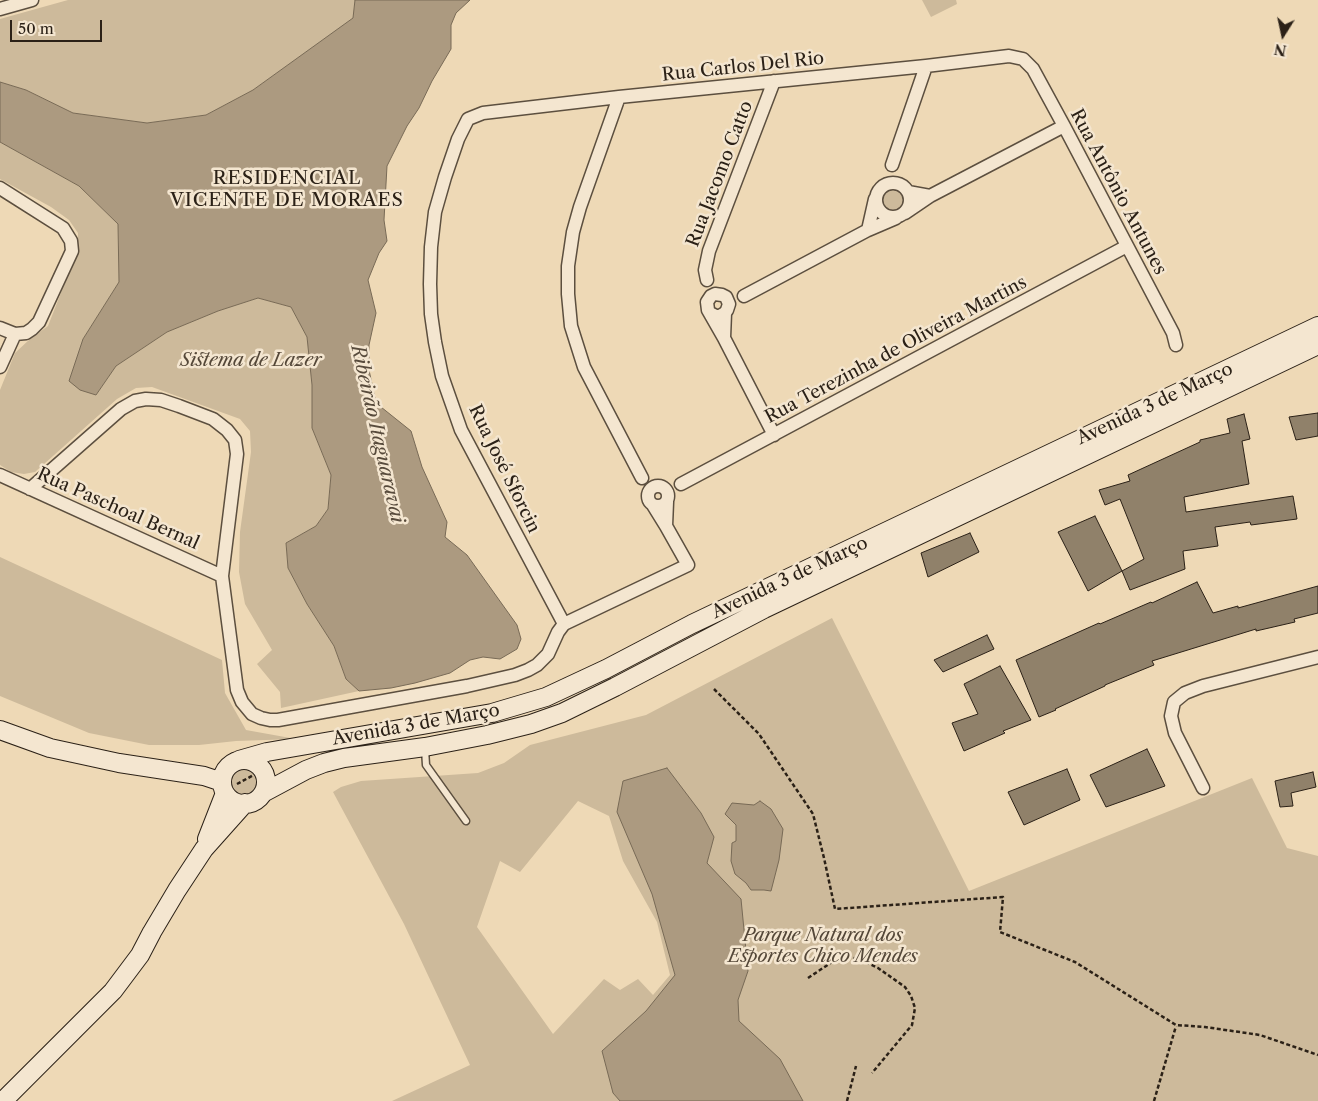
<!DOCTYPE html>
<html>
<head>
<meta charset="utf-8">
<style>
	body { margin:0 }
	#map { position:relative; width:1318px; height:1101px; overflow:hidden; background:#eed9b6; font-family:"Libre Caslon Text",serif }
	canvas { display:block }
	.north { position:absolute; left:1258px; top:10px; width:50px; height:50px; -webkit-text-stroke:4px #f4e6d0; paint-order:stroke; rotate:190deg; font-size:14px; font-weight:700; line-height:20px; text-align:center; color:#2b2117 }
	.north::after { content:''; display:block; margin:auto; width:18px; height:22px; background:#2b2117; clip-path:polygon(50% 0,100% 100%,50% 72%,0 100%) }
	.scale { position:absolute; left:10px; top:20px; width:92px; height:22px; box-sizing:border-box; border:2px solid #2b2117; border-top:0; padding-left:6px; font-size:15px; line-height:18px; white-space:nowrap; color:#2b2117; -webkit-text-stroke:4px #f4e6d0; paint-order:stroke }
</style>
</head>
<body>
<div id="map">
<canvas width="1318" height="1101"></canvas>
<div class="north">N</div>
<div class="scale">50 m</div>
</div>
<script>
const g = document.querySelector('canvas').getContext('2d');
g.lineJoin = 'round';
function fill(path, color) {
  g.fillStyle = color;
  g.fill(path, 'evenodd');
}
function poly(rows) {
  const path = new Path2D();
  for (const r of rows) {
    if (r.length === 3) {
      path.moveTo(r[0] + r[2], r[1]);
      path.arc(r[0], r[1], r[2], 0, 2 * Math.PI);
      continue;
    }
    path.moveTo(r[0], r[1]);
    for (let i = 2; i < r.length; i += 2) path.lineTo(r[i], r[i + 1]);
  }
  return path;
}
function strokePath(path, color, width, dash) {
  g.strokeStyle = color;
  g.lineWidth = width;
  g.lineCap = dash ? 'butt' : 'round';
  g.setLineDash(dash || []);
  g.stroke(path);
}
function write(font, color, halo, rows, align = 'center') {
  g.font = font + ' "Libre Caslon Text",serif';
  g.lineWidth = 5;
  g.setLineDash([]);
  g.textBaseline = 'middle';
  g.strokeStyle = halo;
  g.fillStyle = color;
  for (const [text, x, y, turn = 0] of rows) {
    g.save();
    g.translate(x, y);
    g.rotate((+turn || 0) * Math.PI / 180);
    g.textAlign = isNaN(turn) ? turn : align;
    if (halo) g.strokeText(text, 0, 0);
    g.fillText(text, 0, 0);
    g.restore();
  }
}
fill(poly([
	[68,0,355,0,354,18,253,90,206,115,147,123,73,113,26,90,0,82,0,19],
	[922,0,956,0,957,4,931,17],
	[0,142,79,186,118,224,119,282,83,339,96,395,116,366,167,332,218,311,258,298,291,307,307,337,312,385,312,428,331,475,328,509,316,526,286,543,288,568,307,604,334,646,346,679,359,691,281,708,280,692,257,664,272,650,245,604,239,572,240,532,251,452,250,431,240,419,152,387,136,388,117,399,35,472,24,474,11,472,0,465,0,390,15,353,30,339,48,326,78,249,78,233,69,220,51,207,0,179],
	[893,200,14],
	[0,557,222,660,225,693,246,730,296,739,236,741,199,745,149,745,89,733,0,696],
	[832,618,969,891,1252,778,1287,848,1318,856,1318,1101,392,1101,470,1065,404,924,333,792,341,787,361,781,478,773,504,763,530,745,646,715],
	[578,801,609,816,623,861,657,922,670,975,653,995,638,979,620,990,604,979,553,1034,477,927,500,861,520,872],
	[245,781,14]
]), '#cdba9b');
const water = poly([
	[355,0,470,0,456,13,451,25,451,49,432,81,419,108,407,126,387,166,384,220,387,241,379,253,368,280,376,313,369,345,369,370,376,403,411,431,422,467,447,522,445,537,467,555,517,625,521,639,517,649,500,659,483,657,470,660,450,673,415,683,391,688,359,691,346,679,334,646,307,604,288,568,286,543,316,526,328,509,331,475,312,428,312,385,307,337,291,307,258,298,218,311,167,332,116,366,96,395,80,390,69,381,83,339,119,282,118,224,79,186,0,142,0,82,26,90,73,113,147,123,206,115,253,90,353,18,355,0],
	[667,768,701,813,714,837,707,863,741,899,748,971,738,1000,739,1021,780,1059,803,1101,620,1101,613,1093,602,1051,646,1011,675,975,652,894,617,812,623,781,667,768],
	[760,801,771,809,783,829,779,860,771,891,764,890,751,890,746,883,735,874,731,861,732,843,736,841,736,825,725,814,732,803,754,805,760,801]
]);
fill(water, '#ac9a80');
strokePath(water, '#786a56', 1);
const building = poly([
	[1318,413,1318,436,1296,440,1289,417,1318,413],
	[1244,414,1250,439,1242,441,1249,484,1184,497,1186,512,1293,496,1297,519,1251,525,1250,522,1215,527,1218,546,1183,551,1185,569,1130,590,1122,571,1144,559,1120,499,1105,505,1099,490,1130,481,1128,475,1200,442,1200,440,1230,433,1227,419,1244,414],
	[1095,516,1122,571,1088,591,1058,532,1095,516],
	[970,533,979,552,928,577,921,553,970,533],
	[1197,582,1213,613,1238,606,1238,608,1318,586,1318,613,1294,619,1295,622,1256,631,1256,629,1152,661,1154,665,1105,685,1105,686,1055,709,1056,710,1039,717,1016,660,1099,623,1100,624,1151,602,1152,603,1197,582],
	[987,635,994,649,943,672,934,660,987,635],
	[1000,666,1031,720,1003,731,1005,733,964,751,952,723,978,714,964,684,1000,666],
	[1147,749,1165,786,1106,807,1090,775,1147,749],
	[1067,769,1080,800,1024,825,1008,792,1067,769],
	[1313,772,1316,787,1291,793,1293,806,1280,807,1275,781,1313,772]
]);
fill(building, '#90816a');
strokePath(building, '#2b2117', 1);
const lane = poly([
	[425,749,426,765,466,821]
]);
const street = poly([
	[0,9,32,0],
	[619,97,580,207,573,232,568,266,568,294,571,326,584,367,642,478],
	[892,165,926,66],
	[893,200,17],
	[0,188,63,228,71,241,72,251,39,322,32,329,26,333,15,334],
	[930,196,1064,126],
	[875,199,868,230,896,218],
	[905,213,930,196,908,192],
	[707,280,705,270,709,251,774,81],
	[744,296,868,230],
	[710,313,716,316,720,316,725,313,727,310,729,304,726,297,722,295,715,294,711,296,707,302,708,310,724,338,725,313],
	[0,328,15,334],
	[724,338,774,435],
	[0,367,15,334],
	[0,475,222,576],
	[681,484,1127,246],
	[658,496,10],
	[30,489,121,409,135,401,146,399,161,400,179,406,213,419,227,430,235,440,237,454,222,576,237,690,242,702,252,714,261,718,270,720,278,720,467,686,515,675,528,670,537,665,548,654,558,632,564,624,688,565,666,526],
	[653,505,666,526,667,502],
	[564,624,461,430,442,376,435,342,431,314,430,284,431,247,435,212,445,177,458,139,468,119,483,113,619,97,926,66,1009,56,1023,59,1033,69,1064,126,1173,333,1176,345],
	[1203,788,1175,733,1171,716,1174,702,1185,693,1203,686,1318,657]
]);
const secondary = poly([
	[0,730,50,748,119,763,204,776,222,782],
	[239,760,267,752,492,713,546,697,606,669,692,624,1318,326],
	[244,782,22],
	[263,793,306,770,324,763,344,758,425,747,487,735,531,724,562,713,615,687,764,609,1318,345],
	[207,839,225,793],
	[3,1101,113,991,140,955,152,932,177,890,204,849,245,803]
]);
strokePath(lane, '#5c4f3f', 9);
strokePath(street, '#5c4f3f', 15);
strokePath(secondary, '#2b2117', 20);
strokePath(poly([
	[714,689,759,734,813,814,824,858,835,909,1003,897,1000,932,1075,962,1176,1025,1205,1027,1260,1035,1318,1055],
	[237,784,263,770],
	[808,978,838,958,846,956,862,960,878,968,905,987,911,996,915,1008,912,1025,872,1073],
	[847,1101,856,1066],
	[1154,1101,1176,1026]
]), '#2b2117', 2.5, [4, 2.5]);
strokePath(lane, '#f4e6d0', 6);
strokePath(street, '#f4e6d0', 12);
strokePath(secondary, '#f4e6d0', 18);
write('18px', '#2b2117', '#f4e6d0', [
	["Rua Carlos Del Rio",743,67,-6],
	["Rua Jacomo Catto",720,174,-69],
	["Rua Antônio Antunes",1118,192,62],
	["Rua Terezinha de Oliveira Martins",896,350,-28],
	["Avenida 3 de Março",1155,404,-25],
	["Rua José Sforcin",504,469,64],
	["Rua Paschoal Bernal",118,509,24],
	["Avenida 3 de Março",790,578,-25],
	["Avenida 3 de Março",416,725,-10]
]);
write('italic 18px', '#544738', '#f4e6d0', [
	["Sistema de Lazer",251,361],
	["Parque Natural dos",823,936],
	["Esportes Chico Mendes",823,957]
]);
g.letterSpacing = '1px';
write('19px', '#2b2117', '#f4e6d0', [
	["RESIDENCIAL",287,179],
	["VICENTE DE MORAES",287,201]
]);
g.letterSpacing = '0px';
write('italic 19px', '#584b3c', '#f4e6d0', [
	["Ribeirão Itaguaravai",377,434,77]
]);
</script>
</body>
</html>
